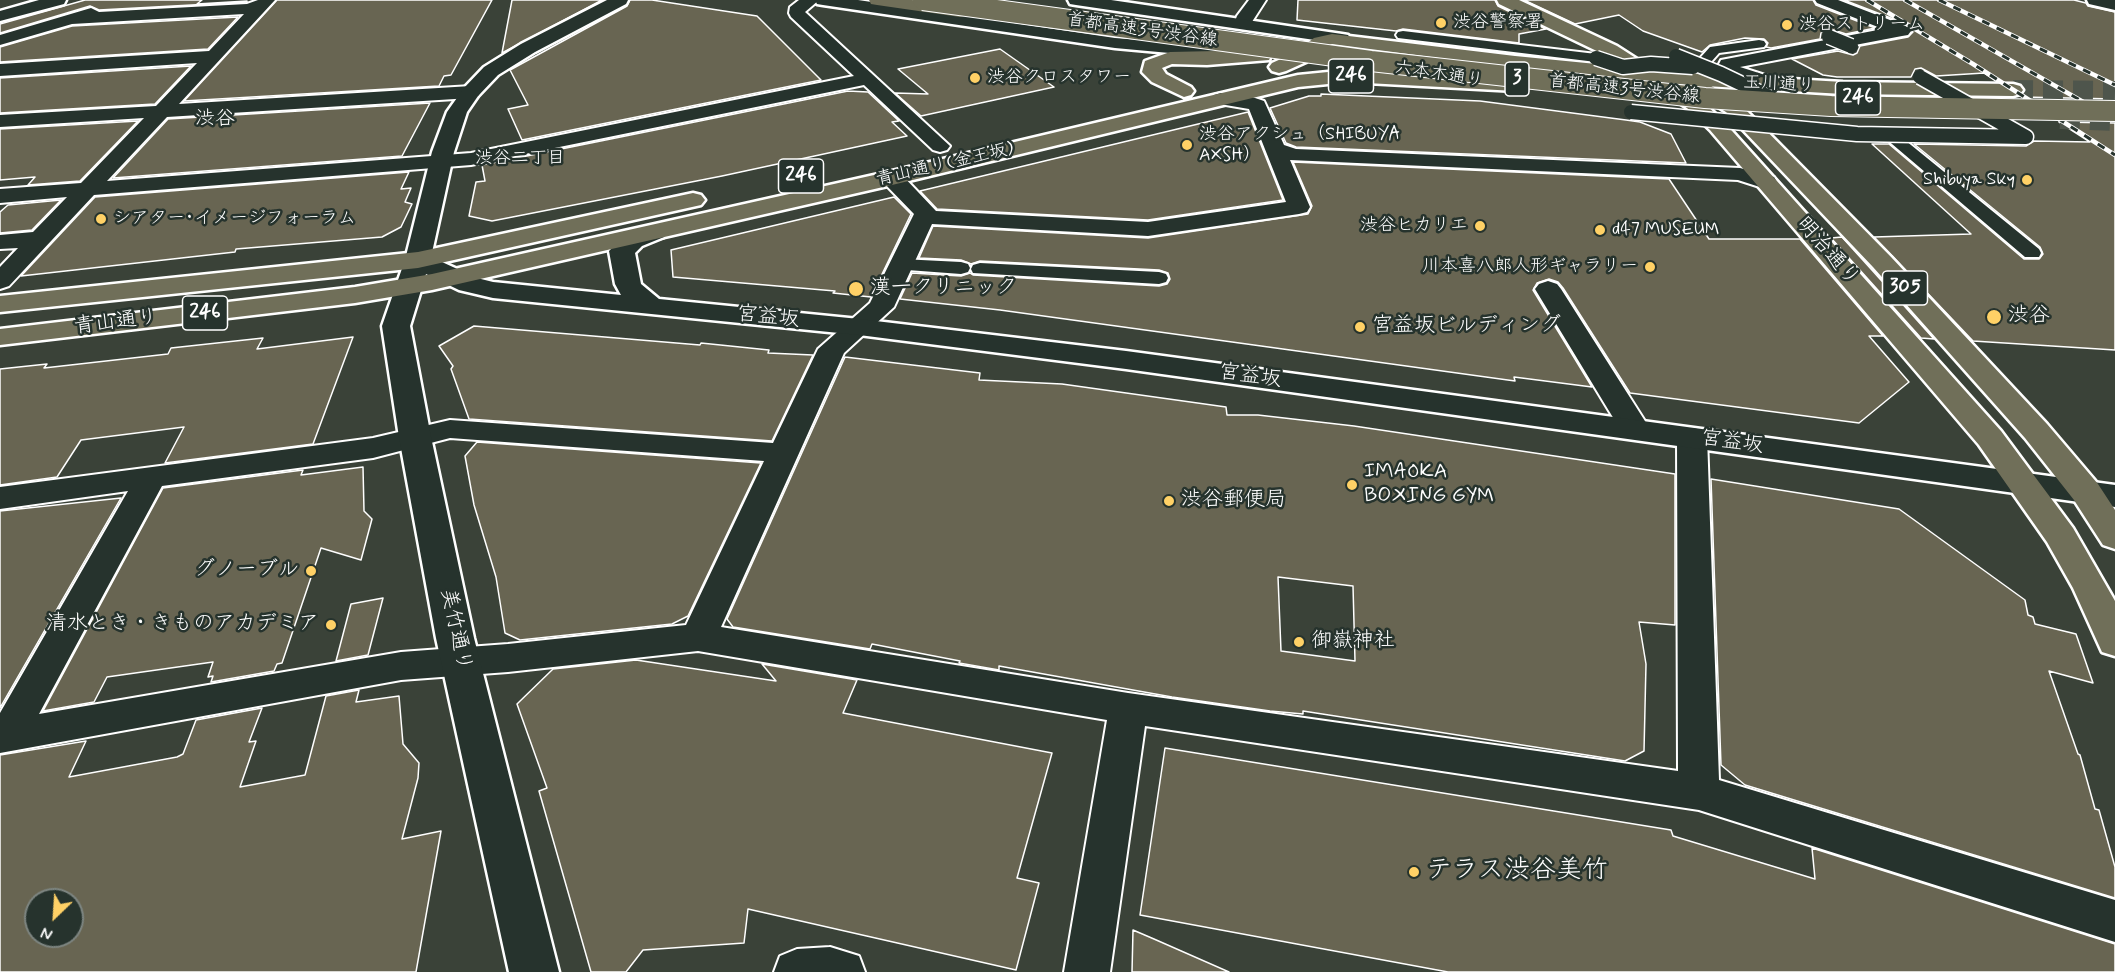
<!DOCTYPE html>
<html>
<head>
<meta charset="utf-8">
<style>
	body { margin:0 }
	#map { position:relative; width:2115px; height:972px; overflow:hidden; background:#3a4238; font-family:Mynerve,sans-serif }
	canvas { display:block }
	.north { position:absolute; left:24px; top:888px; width:60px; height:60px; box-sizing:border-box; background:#26332d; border:2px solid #7d8581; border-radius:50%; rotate:205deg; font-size:16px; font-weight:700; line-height:24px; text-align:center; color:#fff }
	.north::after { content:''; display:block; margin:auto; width:21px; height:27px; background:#ffd166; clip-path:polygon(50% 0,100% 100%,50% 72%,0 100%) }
</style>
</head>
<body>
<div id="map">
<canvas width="2115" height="972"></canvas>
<div class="north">N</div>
</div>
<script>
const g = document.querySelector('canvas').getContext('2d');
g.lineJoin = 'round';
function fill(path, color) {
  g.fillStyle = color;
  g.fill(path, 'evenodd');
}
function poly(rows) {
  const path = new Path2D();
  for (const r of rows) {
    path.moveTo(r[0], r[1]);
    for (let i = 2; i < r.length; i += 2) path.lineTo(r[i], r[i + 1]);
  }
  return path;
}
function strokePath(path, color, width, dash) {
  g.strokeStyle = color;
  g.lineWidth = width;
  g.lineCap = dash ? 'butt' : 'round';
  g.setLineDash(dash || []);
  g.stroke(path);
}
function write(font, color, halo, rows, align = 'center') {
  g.font = font + ' Mynerve,"Klee One",sans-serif';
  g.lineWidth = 5;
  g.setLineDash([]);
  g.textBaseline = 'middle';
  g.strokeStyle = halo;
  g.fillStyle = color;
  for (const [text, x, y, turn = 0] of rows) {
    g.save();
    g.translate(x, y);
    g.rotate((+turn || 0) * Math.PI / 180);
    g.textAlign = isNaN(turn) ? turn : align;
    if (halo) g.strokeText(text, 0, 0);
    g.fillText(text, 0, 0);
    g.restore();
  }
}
const building = poly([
	[85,0,202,0,197,4,247,1,247,2,99,10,90,6,0,33,0,24,85,0],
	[277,0,492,0,451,75,444,76,439,86,184,101,277,0],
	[512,0,602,0,502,53,512,0],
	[630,0,652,0,757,16,821,80,522,140,508,109,528,105,510,70,627,6,630,0],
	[1298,0,1495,0,1498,6,1546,29,1519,34,1519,43,1403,29,1396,31,1297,20,1298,0],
	[1524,0,1813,0,1816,5,1875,28,1846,34,1827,28,1821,33,1820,39,1771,48,1766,47,1768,43,1764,39,1745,38,1710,45,1702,52,1643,31,1619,15,1575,24,1524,0],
	[1844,0,2074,0,2086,3,2088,6,2115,12,2115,99,2021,97,2020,96,2025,90,2021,84,1997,82,1984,73,1936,76,1921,68,1915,69,1911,77,1837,77,1823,75,1792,59,1838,51,1853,55,1857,53,1860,46,1908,37,1913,32,1909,25,1844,0],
	[238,17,208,49,0,62,0,47,72,26,238,17],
	[1000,49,1054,87,921,116,895,93,928,94,898,69,1000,49],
	[191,66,155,104,0,113,0,78,191,66],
	[848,91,868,92,899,121,892,122,907,136,722,176,492,221,469,216,476,182,485,181,482,165,848,91],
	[1321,94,1480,101,1626,120,1640,122,1671,134,1686,163,1296,147,1286,143,1270,108,1309,96,1321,96,1321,94],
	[430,103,402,156,113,178,168,119,430,103],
	[1248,112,1283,200,1148,220,937,209,920,191,1248,112],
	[138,121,80,181,28,185,35,177,0,180,0,129,138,121],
	[2059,122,2115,123,2115,350,1973,341,1874,237,1971,234,1872,144,1889,144,2024,259,2039,259,2043,254,2040,247,1914,144,2026,146,2034,141,2090,142,2059,122],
	[1293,162,1669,179,1709,239,1800,239,1883,336,1869,336,1909,382,1859,423,1630,393,1563,288,1558,282,1549,279,1537,283,1533,290,1592,387,1514,377,1515,381,1000,310,900,299,912,273,961,276,970,273,973,275,1159,286,1167,284,1170,279,1168,273,1159,270,980,261,971,264,961,260,919,258,933,226,1148,238,1308,214,1312,206,1293,162],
	[409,172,401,189,411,188,405,202,412,204,401,227,382,237,236,249,235,252,21,276,95,197,409,172],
	[894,197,911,214,871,297,833,293,835,291,673,277,671,250,894,197],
	[61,200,32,230,0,233,0,212,8,205,61,200],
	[1842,237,1871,269,1934,339,1921,338,1831,238,1842,237],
	[474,326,700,345,701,343,769,350,768,353,813,355,772,441,469,419,451,369,453,366,439,346,474,326],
	[353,337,313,444,165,463,184,427,81,440,57,477,0,485,0,369,47,364,44,368,168,354,171,348,263,338,257,349,353,337],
	[845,357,980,373,979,380,1062,384,1226,407,1227,415,1258,415,1354,426,1675,474,1675,625,1639,622,1646,664,1644,751,1625,761,1303,711,1303,714,1270,711,1172,697,999,666,999,670,959,663,960,661,872,644,870,649,733,627,727,619,845,357],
	[1278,577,1353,586,1355,661,1281,651,1278,577],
	[477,442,761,463,688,616,672,624,520,640,505,633,496,577,474,505,465,456,477,442],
	[363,467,364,511,372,519,361,560,321,548,282,663,277,664,274,671,211,682,213,676,208,677,213,662,107,677,94,702,43,711,163,488,303,470,301,475,363,467],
	[1711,479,1899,509,2025,600,2028,615,2033,617,2035,624,2076,634,2093,683,2049,671,2078,754,2080,755,2095,809,2099,810,2115,867,2115,898,1745,785,1721,765,1711,479],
	[121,498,0,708,0,511,121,498],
	[383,598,368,655,336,661,351,604,383,598],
	[636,660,776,681,762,664,857,680,843,713,1052,753,1017,878,1039,883,1016,970,748,909,744,943,643,950,626,972,591,972,539,791,547,788,517,704,553,669,636,660],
	[359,690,356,702,399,696,403,744,419,763,418,778,402,839,441,831,416,972,0,972,0,755,86,741,69,777,177,757,183,754,196,720,262,708,249,742,256,741,240,787,305,775,326,696,359,690],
	[36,900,72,900,72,936,36,936,36,900],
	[1165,748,1671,830,1673,836,1815,879,1812,848,2115,944,2115,972,1448,972,1140,915,1165,748],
	[1133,930,1154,939,1229,972,1132,972,1133,930]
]);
fill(building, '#686552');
strokePath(building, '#fff', 1.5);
strokePath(poly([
	[2013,90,2115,91],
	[2060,119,2115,121]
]), '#4e554c', 20, [20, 10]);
const pedestrian = poly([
	[1403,31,1596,54,1603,58,1596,62,1398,38,1396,35,1398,32,1403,31],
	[1759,40,1764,41,1766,44,1764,47,1719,53,1704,70,1694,70,1692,67,1710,47,1759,40],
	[1890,130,1895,132,2039,249,2041,253,2039,257,2025,257,1885,138,1882,135,1885,132,1890,130],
	[901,259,961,262,968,264,970,268,968,272,961,274,894,269,892,265,894,261,901,259],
	[980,263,1159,272,1166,274,1168,278,1166,282,1159,284,973,273,971,269,973,265,980,263]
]);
const minor = poly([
	[258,0,275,0,179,104,471,86,478,88,481,92,478,96,471,98,167,117,107,181,471,153,854,76,791,17,789,13,790,7,799,0,819,0,805,12,950,146,947,150,940,152,933,150,864,85,471,165,94,195,9,286,0,289,0,267,18,248,0,249,0,235,33,232,67,197,0,203,0,189,81,183,144,118,0,127,0,115,156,106,197,63,0,76,0,64,209,51,244,14,72,24,0,45,0,35,91,8,99,12,247,4,258,0],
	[1249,0,1266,0,1248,28,1236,28,1234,24,1237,16,1249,0],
	[1815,0,1838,0,1908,27,1911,31,1908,35,1902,36,1740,67,1784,81,1786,85,1784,89,1777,91,1730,77,1721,70,1718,66,1721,60,1883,29,1817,3,1815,0],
	[1221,93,1243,94,1264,101,1284,145,1296,149,1740,168,1774,177,1777,182,1774,187,1766,189,1738,180,1290,160,1310,207,1307,212,1299,214,1148,236,932,224,894,307,844,353,721,627,1128,693,1678,771,1677,437,1681,430,1692,428,1703,430,1707,437,1719,780,2115,900,2115,942,1699,810,1145,726,1110,972,1064,972,1107,720,698,651,508,672,401,680,0,753,0,713,128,491,0,509,0,487,373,438,450,420,773,443,818,349,870,303,914,214,884,183,881,178,884,173,892,171,900,173,936,211,1148,222,1286,202,1249,109,1214,103,1211,99,1214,95,1221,93],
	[450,438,764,461,686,625,508,644,401,652,39,714,162,486,373,458,450,438],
	[1548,281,1557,284,1561,289,1650,429,1645,435,1635,438,1625,435,1620,429,1535,289,1539,284,1548,281],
	[830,947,859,956,865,972,774,972,780,956,797,949,830,947]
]);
const tertiary = poly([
	[39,0,66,0,64,4,0,21,0,11,39,0],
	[607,0,628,0,626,4,535,52,498,75,478,96,467,112,454,152,431,257,477,278,493,282,621,295,615,284,609,251,624,236,655,225,664,227,667,232,664,237,642,246,635,253,641,284,659,299,859,319,1126,351,2115,485,2115,507,1126,369,859,335,493,298,459,290,426,274,410,326,431,437,474,638,559,972,509,972,436,638,399,437,382,326,405,260,432,152,447,112,464,88,484,67,521,44,607,0],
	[2087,0,2115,0,2115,10,2089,4,2087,0]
]);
const secondary = poly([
	[815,0,858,0,1115,38,1246,48,1253,50,1255,54,1253,58,1246,60,1115,48,823,5,817,4,815,0],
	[1068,0,1111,0,1342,34,1348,35,1351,39,1348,43,1342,44,1076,5,1070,4,1068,0]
]);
const primary = poly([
	[1497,0,1519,0,1617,46,1701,100,1724,122,2001,431,2073,528,2115,601,2115,656,2102,652,2073,588,2047,542,1979,445,1710,130,1687,108,1603,54,1499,4,1497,0],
	[1698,80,1705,82,1740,104,1891,257,2047,424,2098,484,2115,510,2115,549,2103,545,2074,500,2025,438,1873,267,1726,112,1691,90,1688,86,1691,82,1698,80]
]);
const trunk = poly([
	[1332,34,1515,56,1688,73,1843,82,2013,84,2020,86,2023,90,2020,94,2013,96,1843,94,1688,85,1515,68,1332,44,1326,46,1306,62,1286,71,1279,73,1272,71,1269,67,1272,63,1292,54,1314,38,1332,34],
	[1262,50,1269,52,1271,56,1269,60,1207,65,1172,64,1162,68,1166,74,1191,87,1194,91,1191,95,1184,97,1152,82,1142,72,1145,61,1170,52,1262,50],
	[1348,70,1430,76,1483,76,1516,79,1523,81,1526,85,1523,89,1516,91,1348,82,1298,87,892,185,432,290,355,303,0,345,0,329,355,287,432,274,892,171,1298,75,1348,70],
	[693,193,701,195,705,200,701,205,418,268,0,312,0,296,418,252,693,193]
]);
const motorway = poly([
	[869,0,912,0,960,7,966,8,969,12,966,16,960,17,877,5,871,4,869,0]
]);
strokePath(pedestrian, '#fff', 4);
strokePath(minor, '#fff', 4);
strokePath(tertiary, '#fff', 5);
strokePath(secondary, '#fff', 5);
strokePath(primary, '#fff', 5);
strokePath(trunk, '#fff', 5);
strokePath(motorway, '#fff', 5);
fill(pedestrian, '#26332d');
fill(minor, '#26332d');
fill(tertiary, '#26332d');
fill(secondary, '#26332d');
fill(primary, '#706f59');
fill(trunk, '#706f59');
fill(motorway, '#706f59');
const rail = poly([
	[1867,0,1973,64,2115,155],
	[1905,0,2115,120],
	[1939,0,2115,85]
]);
strokePath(rail, '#fff', 4.5);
strokePath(rail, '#26332d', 3, [8]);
const pedestrianBridge = poly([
	[1829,37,1851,46],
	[1676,56,1721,74,1786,105],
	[1596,58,1623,67,1651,64,1693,67],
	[1631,112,1857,134,2026,137,1920,77]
]);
const motorwayBridge = poly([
	[923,0,1371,61,1705,98,1831,106,2115,111]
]);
strokePath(pedestrianBridge, '#fff', 17, []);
strokePath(motorwayBridge, '#fff', 22, []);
strokePath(pedestrianBridge, '#26332d', 14);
strokePath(motorwayBridge, '#706f59', 20);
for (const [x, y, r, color] of [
	[1441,23,6,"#ffd166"],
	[1787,25,6,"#ffd166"],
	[975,78,6,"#ffd166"],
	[1187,145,6,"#ffd166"],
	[2027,180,6,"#ffd166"],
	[101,219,6,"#ffd166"],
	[1480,226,6,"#ffd166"],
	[1600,230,6,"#ffd166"],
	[1650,267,6,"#ffd166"],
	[856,289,8,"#ffd166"],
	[1994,317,8,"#ffd166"],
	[1360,327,6,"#ffd166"],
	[1352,485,6,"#ffd166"],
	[1169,501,6,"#ffd166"],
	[311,571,6,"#ffd166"],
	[331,625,6,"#ffd166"],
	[1299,642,6,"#ffd166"],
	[1414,872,6,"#ffd166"]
]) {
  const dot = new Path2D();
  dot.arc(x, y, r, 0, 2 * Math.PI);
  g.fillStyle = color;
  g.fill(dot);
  strokePath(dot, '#26332d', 2);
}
write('18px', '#fff', '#26332d', [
	["渋谷警察署",1453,23],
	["渋谷ストリーム",1799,25],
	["渋谷クロスタワー",987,78],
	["渋谷アクシュ（SHIBUYA",1199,135],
	["AXSH）",1199,156],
	["Shibuya Sky",2015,180,"right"],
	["シアター･イメージフォーラム",113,219],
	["渋谷ヒカリエ",1468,226,"right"],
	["d47 MUSEUM",1612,230],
	["川本喜八郎人形ギャラリー",1638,267,"right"]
], 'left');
write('18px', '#fff', '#26332d', [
	["首都高速3号渋谷線",1142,31,8],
	["六本木通り",1439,75,9],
	["玉川通り",1779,85,3],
	["首都高速3号渋谷線",1624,90,6],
	["青山通り(金王坂)",945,165,-13]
]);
write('18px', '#fff', '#26332d', [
	["渋谷二丁目",520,159]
]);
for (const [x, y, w] of [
	[1351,76,45],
	[1517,79,24],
	[1858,98,45],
	[801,176,45],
	[1905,288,45],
	[205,313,45]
]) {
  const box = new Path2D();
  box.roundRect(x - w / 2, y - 17, w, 34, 4.5);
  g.fillStyle = '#26332d';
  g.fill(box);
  strokePath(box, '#fff', 1.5);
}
write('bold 20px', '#fff', null, [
	["246",1351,76],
	["3",1517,79],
	["246",1858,98],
	["246",801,176],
	["305",1905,288],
	["246",205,313]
]);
write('20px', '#fff', '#26332d', [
	["渋谷",215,120]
]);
write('21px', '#fff', '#26332d', [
	["明治通り",1827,252,49],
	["宮益坂",768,318,6],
	["青山通り",116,323,-7],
	["宮益坂",1250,377,8],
	["宮益坂",1732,443,8],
	["美竹通り",455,630,78]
]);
write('21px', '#fff', '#26332d', [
	["漢一クリニック",870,289],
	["渋谷",2008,317],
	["宮益坂ビルディング",1372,327],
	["IMAOKA",1364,473],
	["BOXING GYM",1364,497],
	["渋谷郵便局",1181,501],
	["グノーブル",299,571,"right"],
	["清水とき・きものアカデミア",319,625,"right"],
	["御嶽神社",1311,642]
], 'left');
write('26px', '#fff', '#26332d', [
	["テラス渋谷美竹",1426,872]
], 'left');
</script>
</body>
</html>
